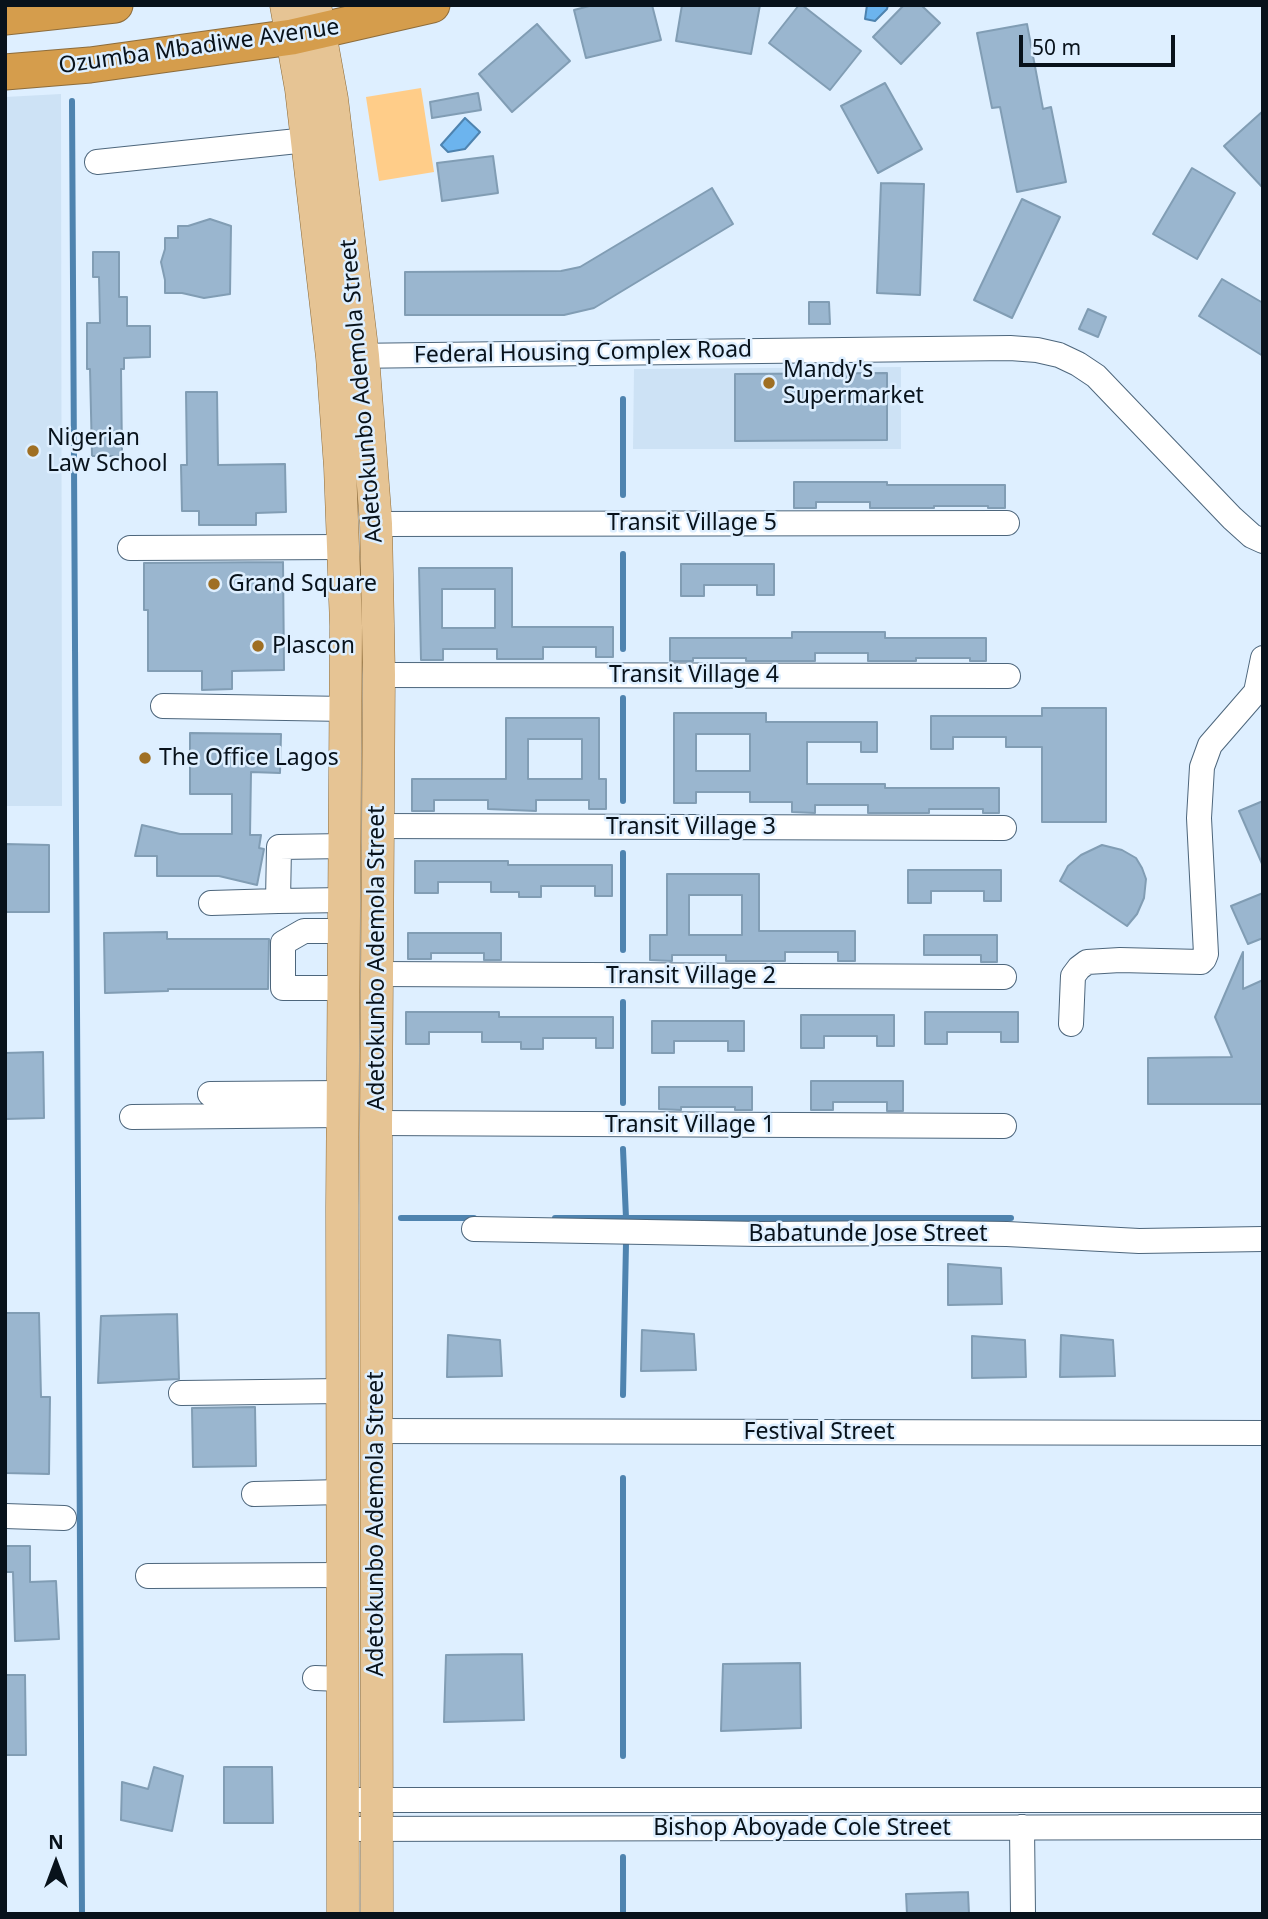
<!DOCTYPE html>
<html>
<head>
<meta charset="utf-8">
<style>
	body { margin:0 }
	#map { position:relative; width:1268px; height:1919px; overflow:hidden; background:#deefff; font-family:"Noto Sans",sans-serif }
	canvas { display:block }
	.frame { position:absolute; inset:0; border:7px solid #08121b; pointer-events:none }
	.north { position:absolute; left:21px; top:1828px; width:70px; height:70px; -webkit-text-stroke:5px #deefff; paint-order:stroke; rotate:0deg; font-size:19px; font-weight:700; line-height:28px; text-align:center; color:#08121b }
	.north::after { content:''; display:block; margin:auto; width:24px; height:32px; background:#08121b; clip-path:polygon(50% 0,100% 100%,50% 72%,0 100%) }
	.scale { position:absolute; left:1019px; top:35px; width:156px; height:32px; box-sizing:border-box; border:4px solid #08121b; border-top:0; padding-left:9px; font-size:21px; line-height:24px; white-space:nowrap; color:#08121b; -webkit-text-stroke:5px #deefff; paint-order:stroke }
</style>
</head>
<body>
<div id="map">
<canvas width="1268" height="1919"></canvas>
<div class="frame"></div>
<div class="north">N</div>
<div class="scale">50 m</div>
</div>
<script>
const g = document.querySelector('canvas').getContext('2d');
g.lineJoin = 'round';
function fill(path, color) {
  g.fillStyle = color;
  g.fill(path, 'evenodd');
}
function poly(rows) {
  const path = new Path2D();
  for (const r of rows) {
    path.moveTo(r[0], r[1]);
    for (let i = 2; i < r.length; i += 2) path.lineTo(r[i], r[i + 1]);
  }
  return path;
}
function strokePath(path, color, width, dash) {
  g.strokeStyle = color;
  g.lineWidth = width;
  g.lineCap = dash ? 'butt' : 'round';
  g.setLineDash(dash || []);
  g.stroke(path);
}
function write(font, color, halo, rows, align = 'center') {
  g.font = font + ' "Noto Sans",sans-serif';
  g.lineWidth = 5;
  g.setLineDash([]);
  g.textBaseline = 'middle';
  g.strokeStyle = halo;
  g.fillStyle = color;
  for (const [text, x, y, turn = 0] of rows) {
    g.save();
    g.translate(x, y);
    g.rotate((+turn || 0) * Math.PI / 180);
    g.textAlign = isNaN(turn) ? turn : align;
    if (halo) g.strokeText(text, 0, 0);
    g.fillText(text, 0, 0);
    g.restore();
  }
}
fill(poly([
	[61,94,62,806,5,806,5,97],
	[901,367,901,449,633,449,634,369]
]), '#cde2f5');
fill(poly([
	[421,88,434,172,379,181,366,97]
]), '#ffcd89');
const water = poly([
	[867,5,888,5,887,9,875,21,865,19,867,5],
	[465,118,480,132,465,149,448,152,441,145,465,118]
]);
fill(water, '#6cb4ee');
strokePath(water, '#4e83af', 2);
strokePath(poly([
	[72,101,82,1914],
	[623,399,623,495],
	[623,554,623,649],
	[623,698,623,801],
	[623,853,623,950],
	[623,1002,623,1103],
	[623,1149,626,1218],
	[401,1218,474,1218],
	[555,1218,1011,1218],
	[623,1395,626,1243],
	[623,1478,623,1756],
	[623,1857,623,1914]
]), '#4e83af', 6);
const building = poly([
	[593,5,652,5,661,40,586,58,574,10,593,5],
	[682,5,760,5,751,54,676,41,682,5],
	[799,5,802,5,861,51,830,90,769,43,799,5],
	[904,5,921,5,940,23,901,64,873,37,904,5],
	[537,24,570,61,512,112,479,74,537,24],
	[1027,24,1043,109,1051,107,1066,182,1017,192,1000,107,992,108,977,33,1027,24],
	[885,83,922,149,878,173,841,106,885,83],
	[478,93,481,110,432,118,430,102,478,93],
	[1263,111,1263,188,1224,146,1263,111],
	[493,156,498,193,442,201,437,163,493,156],
	[1192,168,1235,193,1197,259,1153,234,1192,168],
	[881,183,924,184,920,295,877,293,881,183],
	[712,188,733,224,594,308,564,315,405,315,405,272,561,271,580,267,712,188],
	[1022,199,1060,217,1012,318,974,300,1022,199],
	[210,219,231,226,230,294,204,298,182,293,165,293,165,280,161,262,165,249,165,238,178,238,178,226,188,226,210,219],
	[93,252,119,252,119,297,127,297,127,326,150,326,150,357,124,358,124,369,121,369,122,456,92,456,90,369,87,369,87,323,100,323,99,277,93,277,93,252],
	[1222,279,1263,303,1263,356,1199,316,1222,279],
	[809,302,829,302,830,324,809,324,809,302],
	[1088,309,1106,317,1098,337,1079,329,1088,309],
	[887,373,887,440,735,441,735,374,887,373],
	[186,392,217,392,218,465,285,464,286,512,256,513,256,525,199,525,199,511,182,511,181,465,187,465,186,392],
	[794,482,887,482,887,485,1005,485,1005,508,988,508,988,506,934,506,934,508,870,508,870,502,816,502,816,508,794,508,794,482],
	[283,562,284,670,232,671,232,689,202,690,202,671,148,671,148,610,144,610,144,563,283,562],
	[681,564,774,564,774,595,757,595,757,585,704,585,704,596,681,596,681,564],
	[419,568,512,568,512,627,613,627,613,657,596,657,596,647,543,647,543,659,497,659,497,649,443,649,443,660,421,660,419,568],
	[442,589,495,589,495,628,442,628,442,589],
	[792,632,885,632,885,638,986,638,986,661,970,661,970,658,916,658,916,661,868,661,868,653,815,653,815,661,746,661,746,658,693,658,693,661,670,661,670,638,792,638,792,632],
	[1042,708,1106,708,1106,822,1042,822,1042,747,1006,747,1006,737,953,737,953,749,931,749,931,716,1042,716,1042,708],
	[674,713,766,713,766,722,877,722,877,752,861,752,861,742,807,742,807,784,885,784,885,788,999,788,999,813,983,813,983,809,929,809,929,813,868,813,868,805,815,805,815,813,792,812,792,802,750,802,750,792,696,792,696,803,674,803,674,713],
	[696,734,750,734,750,771,696,771,696,734],
	[506,718,599,718,599,779,606,779,606,809,589,809,589,800,536,800,536,811,488,809,488,800,434,800,434,811,412,811,412,779,506,779,506,718],
	[528,739,582,739,582,779,528,779,528,739],
	[190,733,281,734,280,773,251,772,250,835,261,835,259,848,264,849,257,885,219,876,157,876,157,856,135,856,142,825,180,834,232,834,232,794,190,794,190,733],
	[1263,801,1263,866,1239,811,1263,801],
	[5,844,49,845,49,912,5,912,5,844],
	[1102,845,1122,850,1136,858,1142,868,1146,879,1144,898,1137,914,1127,926,1060,881,1068,866,1081,855,1102,845],
	[415,861,508,861,508,865,612,865,612,896,595,896,595,886,541,886,541,897,519,897,519,892,491,892,491,882,438,882,438,893,415,893,415,861],
	[908,870,1001,870,1001,901,984,901,984,891,931,891,931,903,908,903,908,870],
	[667,874,759,874,759,931,855,931,855,961,838,961,838,952,785,952,785,961,726,961,726,955,672,955,672,961,650,960,650,935,667,935,667,874],
	[689,895,742,895,742,935,689,935,689,895],
	[1263,893,1263,938,1248,944,1231,906,1263,893],
	[167,932,167,939,269,939,268,989,168,989,168,991,105,993,104,933,167,932],
	[408,933,501,933,501,960,484,960,484,953,431,953,431,959,408,959,408,933],
	[924,935,997,935,997,962,981,962,981,955,924,955,924,935],
	[1243,952,1243,989,1263,980,1263,1104,1148,1104,1148,1058,1232,1057,1215,1017,1243,952],
	[406,1012,499,1012,499,1017,613,1017,613,1048,596,1048,596,1038,543,1038,543,1049,521,1049,521,1042,482,1042,482,1032,429,1032,429,1044,406,1044,406,1012],
	[925,1012,1018,1012,1018,1042,1001,1042,1001,1032,947,1032,947,1044,925,1044,925,1012],
	[801,1015,894,1015,894,1046,877,1046,877,1036,824,1036,824,1048,801,1048,801,1015],
	[652,1021,744,1021,744,1051,728,1051,728,1041,674,1041,674,1053,652,1053,652,1021],
	[43,1052,44,1118,5,1119,5,1053,43,1052],
	[811,1081,903,1081,903,1111,887,1111,887,1102,833,1102,833,1110,811,1110,811,1081],
	[659,1087,752,1087,752,1110,735,1110,735,1107,681,1107,681,1110,659,1109,659,1087],
	[948,1264,1001,1268,1002,1304,948,1305,948,1264],
	[5,1313,39,1313,41,1397,50,1397,49,1474,5,1473,5,1313],
	[177,1314,179,1379,98,1383,101,1316,177,1314],
	[642,1330,694,1334,696,1370,641,1371,642,1330],
	[448,1335,500,1340,502,1376,447,1377,448,1335],
	[1061,1335,1113,1340,1115,1376,1060,1377,1061,1335],
	[972,1336,1025,1340,1026,1377,972,1378,972,1336],
	[255,1407,256,1466,193,1467,192,1408,255,1407],
	[5,1546,30,1546,30,1582,56,1581,59,1639,15,1641,13,1572,5,1572,5,1546],
	[522,1654,524,1720,444,1722,446,1655,522,1654],
	[800,1663,801,1728,721,1731,723,1664,800,1663],
	[5,1675,25,1675,26,1755,5,1755,5,1675],
	[154,1767,183,1776,172,1831,121,1820,122,1782,148,1789,154,1767],
	[224,1767,272,1767,273,1823,224,1823,224,1767],
	[968,1892,969,1914,907,1914,906,1894,968,1892]
]);
fill(building, '#9ab6cf');
strokePath(building, '#819db4', 2);
const minor = poly([
	[97,162,307,140],
	[348,356,1010,348,1037,350,1059,355,1078,364,1096,376,1232,518,1252,536,1263,541],
	[376,524,1007,523],
	[130,548,343,547],
	[379,675,1008,676],
	[163,706,347,709],
	[378,826,1004,828],
	[278,901,345,900],
	[211,903,278,901,279,847,346,846],
	[378,974,1004,977],
	[344,988,283,988,283,943,304,931,345,931],
	[1071,1024,1073,976,1079,968,1087,962,1120,960,1201,962,1204,959,1206,954,1199,818,1202,767,1210,745,1256,692,1263,658],
	[210,1094,343,1093],
	[132,1117,343,1115],
	[376,1123,1004,1126],
	[474,1229,760,1234,931,1233,1007,1234,1139,1241,1263,1239],
	[181,1393,342,1391],
	[376,1431,1263,1433],
	[254,1494,342,1492],
	[5,1516,64,1518],
	[148,1576,342,1575],
	[315,1678,342,1679],
	[342,1800,1263,1800],
	[1022,1827,1023,1914],
	[342,1829,1263,1827]
]);
const major = poly([
	[286,5,301,89,332,357,340,467,346,626,342,1207,343,1914],
	[315,5,332,99,363,356,376,524,379,675,376,1123,377,1914]
]);
const highway = poly([
	[5,17,115,5],
	[5,72,90,65,292,37,432,5]
]);
strokePath(minor, '#4d667c', 26);
strokePath(major, '#8d6c3b', 33);
strokePath(highway, '#8d6c3b', 37);
strokePath(minor, '#fff', 24);
strokePath(major, '#e6c494', 32);
strokePath(highway, '#d59d4c', 35);
for (const [x, y, r, color] of [
	[769,383,7,"#9f6f23"],
	[33,451,7,"#9f6f23"],
	[214,584,7,"#9f6f23"],
	[258,646,7,"#9f6f23"],
	[145,758,7,"#9f6f23"]
]) {
  const dot = new Path2D();
  dot.arc(x, y, r, 0, 2 * Math.PI);
  g.fillStyle = color;
  g.fill(dot);
  strokePath(dot, '#deefff', 2.5);
}
write('23px', '#08121b', '#deefff', [
	["Ozumba Mbadiwe Avenue",199,47,-8],
	["Federal Housing Complex Road",583,353,-1],
	["Adetokunbo Ademola Street",362,391,-95],
	["Transit Village 5",692,523],
	["Transit Village 4",694,675],
	["Transit Village 3",691,827],
	["Adetokunbo Ademola Street",377,958,-90],
	["Transit Village 2",691,976],
	["Transit Village 1",690,1125],
	["Babatunde Jose Street",868,1234],
	["Festival Street",819,1432],
	["Adetokunbo Ademola Street",376,1524,-90],
	["Bishop Aboyade Cole Street",802,1828]
]);
write('23px', '#08121b', '#deefff', [
	["Mandy's",783,370],
	["Supermarket",783,396],
	["Nigerian",47,438],
	["Law School",47,464],
	["Grand Square",228,584],
	["Plascon",272,646],
	["The Office Lagos",159,758]
], 'left');
</script>
</body>
</html>
